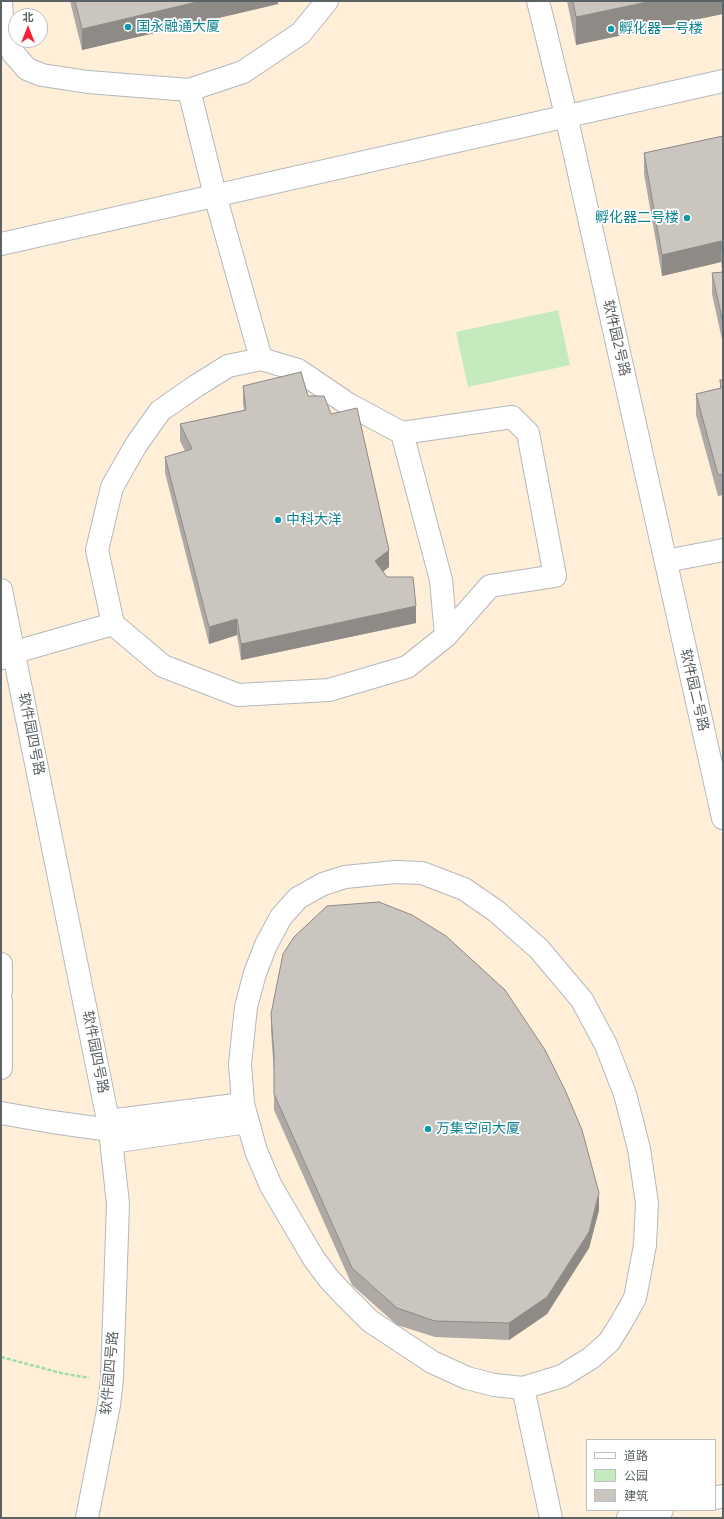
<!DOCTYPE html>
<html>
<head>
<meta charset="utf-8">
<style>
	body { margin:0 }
	#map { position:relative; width:724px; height:1519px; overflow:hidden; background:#f0eae3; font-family:"Noto Sans","Noto Sans SC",sans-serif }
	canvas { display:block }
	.frame { position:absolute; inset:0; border:2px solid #5b6265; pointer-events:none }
	.legend { position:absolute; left:586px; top:1439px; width:130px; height:72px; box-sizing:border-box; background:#fff; border:1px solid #bdc0c1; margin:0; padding:5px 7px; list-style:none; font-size:12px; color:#5b6265 }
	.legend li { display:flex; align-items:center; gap:8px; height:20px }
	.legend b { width:20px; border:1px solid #bdc0c1 }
	.north { position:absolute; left:8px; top:8px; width:40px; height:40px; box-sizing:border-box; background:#fff; border:1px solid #bdc0c1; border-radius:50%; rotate:0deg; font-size:11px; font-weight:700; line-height:16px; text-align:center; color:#5b6265 }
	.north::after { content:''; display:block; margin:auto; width:14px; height:18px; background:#fb1e35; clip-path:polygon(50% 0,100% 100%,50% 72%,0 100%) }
</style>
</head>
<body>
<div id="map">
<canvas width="724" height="1519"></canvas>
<div class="frame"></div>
<ul class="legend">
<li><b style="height:5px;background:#fff"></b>道路</li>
<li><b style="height:11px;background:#c5eabd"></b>公园</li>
<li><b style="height:11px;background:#cbc5c0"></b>建筑</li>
</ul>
<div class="north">北</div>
</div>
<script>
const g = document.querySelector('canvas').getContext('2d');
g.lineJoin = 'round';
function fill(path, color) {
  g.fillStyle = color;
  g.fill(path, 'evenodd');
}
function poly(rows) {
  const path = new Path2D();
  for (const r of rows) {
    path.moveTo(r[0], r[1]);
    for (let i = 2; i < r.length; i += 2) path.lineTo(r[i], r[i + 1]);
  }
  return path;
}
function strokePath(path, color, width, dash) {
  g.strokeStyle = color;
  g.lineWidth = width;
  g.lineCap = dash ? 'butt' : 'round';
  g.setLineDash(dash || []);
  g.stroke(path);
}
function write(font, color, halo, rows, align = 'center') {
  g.font = font + ' "Noto Sans","Noto Sans SC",sans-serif';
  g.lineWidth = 3.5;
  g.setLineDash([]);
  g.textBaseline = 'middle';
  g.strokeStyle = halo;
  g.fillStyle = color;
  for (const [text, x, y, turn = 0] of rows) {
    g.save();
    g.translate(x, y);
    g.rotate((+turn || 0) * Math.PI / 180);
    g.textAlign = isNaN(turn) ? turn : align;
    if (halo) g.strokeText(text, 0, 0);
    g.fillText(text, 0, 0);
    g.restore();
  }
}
fill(poly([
	[1,1,723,1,723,1518,1,1518],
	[16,16,40,16,40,40,16,40],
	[587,1440,715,1440,715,1510,587,1510]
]), '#ffefd8');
fill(poly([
	[558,310,570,365,468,387,456,332]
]), '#c5eabd');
const minor = poly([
	[538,1,566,115,723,818],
	[1,3,3,28,13,53,27,69,42,75,88,82,189,90,243,72,301,33,327,1],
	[189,90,215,195,261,359],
	[1,244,723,81],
	[261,359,298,370,348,404,402,433,512,417,528,433,555,576,490,586,446,636,407,667,329,690,238,695,163,666,113,624,97,550,112,487,136,445,160,411,196,386,228,366,261,359],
	[402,433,441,580,446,636],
	[666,561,723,550],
	[1,590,110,1130,118,1204,112,1379,109,1405,87,1518],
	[2,658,15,652,113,624],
	[395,872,422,873,464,889,496,911,539,949,582,1000,606,1045,625,1094,639,1149,647,1203,645,1245,635,1298,621,1323,609,1342,591,1358,562,1376,523,1388,494,1385,467,1378,432,1362,370,1321,344,1295,329,1279,314,1259,271,1186,256,1151,243,1104,240,1064,246,1007,255,973,266,945,281,917,298,898,323,884,345,877,395,872],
	[1,964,1,991],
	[1,1001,1,1068],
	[1,1113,52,1122,110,1130],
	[108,1121,243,1104],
	[112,1142,247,1122],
	[523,1388,551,1518],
	[715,1498,723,1496],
	[628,1518,662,1510]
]);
strokePath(minor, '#b4b8bc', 24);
strokePath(poly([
	[1,1357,61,1373,89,1378]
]), '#9edda3', 2.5, [4, 2]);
strokePath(minor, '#fff', 22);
fill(poly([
	[70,1,278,1,278,4,82,50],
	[567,1,723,1,576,45],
	[723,136,723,344,712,294,712,273,722,272,721,262,662,276,644,174,644,153],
	[720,380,723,380,723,495,718,496,696,415,696,394,720,388],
	[243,386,308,396,389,567,383,571,416,623,241,660,237,635,209,644,165,473,165,457,185,451,180,441,180,424,244,410,243,403],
	[271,1014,599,1210,589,1248,547,1314,509,1340,435,1337,397,1325,352,1285,274,1110,274,1073,271,1031]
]), '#afa9a5');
fill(poly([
	[201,1,278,1,278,4,82,50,82,29],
	[652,1,723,1,723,14,576,45,576,17],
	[721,241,721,262,662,276,662,255],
	[389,550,389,567,375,578,375,561],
	[416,606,416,623,241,660,241,644],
	[237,619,237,635,209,644,209,627],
	[599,1193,599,1210,589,1248,547,1314,509,1340,509,1323]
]), '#8e8a86');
const building = poly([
	[75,1,201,1,82,29,75,1],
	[573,1,652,1,576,17,573,1],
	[723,136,723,262,721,241,662,255,644,153,723,136],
	[723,272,723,323,712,273,723,272],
	[301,372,308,396,324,396,331,414,357,408,389,550,375,561,387,577,413,577,416,606,241,644,237,619,209,627,165,457,192,449,180,424,246,410,243,386,301,372],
	[720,380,723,380,723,474,718,475,696,394,721,388,720,380],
	[379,902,412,915,446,936,505,990,545,1050,565,1090,582,1130,599,1193,589,1232,547,1297,509,1323,435,1321,397,1308,352,1268,274,1094,274,1056,271,1014,283,954,294,937,327,906,379,902]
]);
fill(building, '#cbc5c0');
strokePath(building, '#8e8a86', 1);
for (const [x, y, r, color] of [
	[128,27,4,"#0f9aa8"],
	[611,29,4,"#0f9aa8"],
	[687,218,4,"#0f9aa8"],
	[278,520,4,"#0f9aa8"],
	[428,1129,4,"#0f9aa8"]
]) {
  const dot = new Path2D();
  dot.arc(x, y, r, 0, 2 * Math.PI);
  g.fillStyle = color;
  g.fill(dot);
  strokePath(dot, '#fff', 1.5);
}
write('14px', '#0d838f', '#fff', [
	["国永融通大厦",136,27],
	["孵化器一号楼",619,29],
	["孵化器二号楼",679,218,"right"],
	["中科大洋",286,520],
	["万集空间大厦",436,1129]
], 'left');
write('14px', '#5b6265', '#fff', [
	["软件园2号路",616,338,77],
	["软件园二号路",694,690,77],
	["软件园四号路",31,734,79],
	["软件园四号路",95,1052,79],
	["软件园四号路",110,1373,-85]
]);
</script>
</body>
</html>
